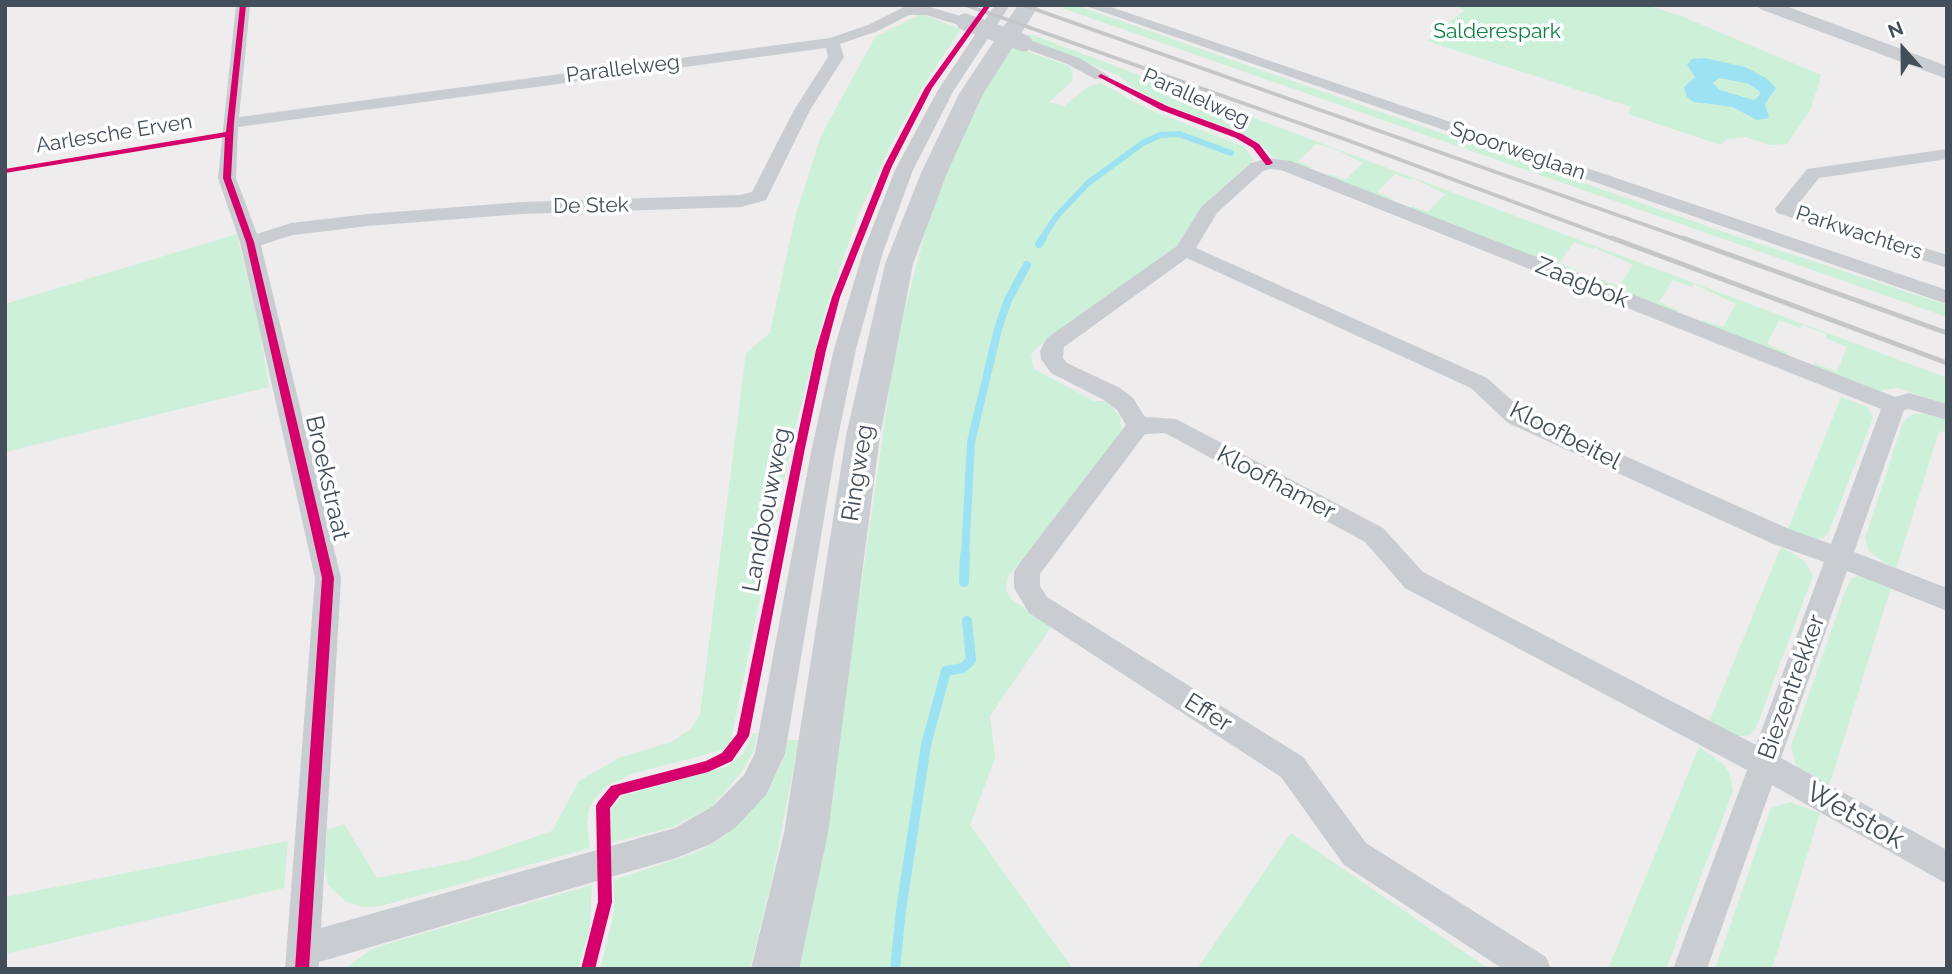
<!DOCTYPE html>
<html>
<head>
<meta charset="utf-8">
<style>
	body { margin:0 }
	#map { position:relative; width:1952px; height:974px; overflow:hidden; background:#eeecec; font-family:Raleway,sans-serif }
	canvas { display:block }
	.frame { position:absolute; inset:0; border:7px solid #424f5b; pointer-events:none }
	.north { position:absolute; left:1868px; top:14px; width:70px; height:70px; -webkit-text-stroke:5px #fff; paint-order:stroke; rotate:339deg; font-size:19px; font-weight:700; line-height:28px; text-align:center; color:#424f5b }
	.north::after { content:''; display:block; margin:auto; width:24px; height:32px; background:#424f5b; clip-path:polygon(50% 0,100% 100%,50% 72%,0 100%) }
</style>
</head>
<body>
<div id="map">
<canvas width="1952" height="974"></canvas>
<div class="frame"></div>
<div class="north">N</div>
</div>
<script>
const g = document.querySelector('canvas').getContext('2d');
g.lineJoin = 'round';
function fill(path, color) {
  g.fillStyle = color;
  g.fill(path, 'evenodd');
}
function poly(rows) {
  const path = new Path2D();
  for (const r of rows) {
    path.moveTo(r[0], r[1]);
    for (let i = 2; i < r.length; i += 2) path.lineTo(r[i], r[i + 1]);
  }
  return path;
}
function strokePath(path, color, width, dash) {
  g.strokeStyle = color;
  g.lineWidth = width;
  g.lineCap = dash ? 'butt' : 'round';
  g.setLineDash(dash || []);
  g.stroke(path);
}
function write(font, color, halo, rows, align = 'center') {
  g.font = font + ' Raleway,sans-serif';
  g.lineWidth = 7;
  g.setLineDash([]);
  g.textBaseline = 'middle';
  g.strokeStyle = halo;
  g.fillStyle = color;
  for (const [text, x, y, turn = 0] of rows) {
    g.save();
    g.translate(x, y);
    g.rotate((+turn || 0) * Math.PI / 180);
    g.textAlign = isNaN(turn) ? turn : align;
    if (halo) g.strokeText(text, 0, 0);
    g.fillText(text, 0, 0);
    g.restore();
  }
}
fill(poly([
	[1075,5,1721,231,1947,305,1947,317,1062,8],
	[1452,5,1646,5,1681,16,1821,75,1811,109,1787,144,1769,145,1746,137,1727,139,1721,145,1628,114,1631,107,1427,41,1465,10],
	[1687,65,1776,88,1765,104,1750,117,1732,107,1705,104,1684,87,1695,77],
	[921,14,961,29,923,86,891,145,858,216,825,312,792,442,730,744,723,750,634,773,607,786,595,798,589,810,587,824,590,848,381,906,364,907,346,902,328,885,325,868,327,830,344,824,377,878,468,860,552,831,579,781,619,758,671,742,691,729,700,714,746,353,770,333,795,217,821,136,875,37],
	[1030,34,1947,378,1947,405,1898,388,1878,391,1813,368,1814,363,1837,372,1847,347,1826,338,1827,334,1802,325,1800,328,1779,320,1767,344,1788,353,1786,357,1700,323,1703,320,1723,327,1736,304,1694,284,1692,287,1673,280,1659,302,1678,310,1676,314,1597,283,1600,279,1619,286,1633,265,1594,247,1593,249,1574,242,1559,263,1577,270,1574,274,1409,209,1412,206,1428,212,1445,194,1413,178,1411,180,1395,174,1377,192,1393,199,1390,202,1327,177,1330,174,1345,180,1363,163,1333,148,1316,144,1298,161,1312,167,1308,170,1272,156,1262,145,1247,136,1158,101,1127,84,1120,76,1026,39],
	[1010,45,1069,66,1073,74,1072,81,1049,102,1064,106,1088,87,1101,83,1146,108,1244,147,1254,160,1204,204,1184,238,1169,253,1036,348,1031,355,1034,369,1094,401,1107,401,1111,404,1120,418,1122,433,1008,577,1006,591,1011,599,1051,627,990,716,995,758,970,825,1073,969,796,969,858,594,860,594,892,371,903,317,932,206,968,121],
	[1719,78,1749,84,1760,93,1759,96,1754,100,1720,90,1713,83],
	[237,234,260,332,269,387,5,452,5,304],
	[1841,397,1868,407,1873,418,1829,532,1823,538,1811,540,1787,532],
	[1912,414,1925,414,1947,420,1947,433,1939,431,1896,569,1874,556,1868,549,1865,538,1903,422],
	[1781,547,1805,561,1813,576,1811,581,1756,728,1750,735,1732,737,1707,727],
	[1858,576,1866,576,1892,584,1827,793,1796,767,1791,746,1845,591,1852,578],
	[753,733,757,733,753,752,741,773,711,807,672,827,610,843,611,809,622,796,726,767,743,754],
	[788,740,799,740,772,879,750,969,600,969,614,913,614,880,700,851,725,836,762,800,782,763],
	[1699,747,1723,764,1729,772,1733,791,1666,969,1608,969],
	[1790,802,1820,813,1772,969,1715,969,1771,808],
	[1291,833,1432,930,1489,969,1197,969],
	[288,841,284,888,5,954,5,897],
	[592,885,590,927,578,969,345,969,370,950,396,941]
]), '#cdf0d9');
fill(poly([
	[1705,58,1745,67,1766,78,1776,88,1765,104,1769,118,1757,120,1732,107,1694,102,1687,97,1684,87,1695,77,1687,65,1692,59],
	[1719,78,1749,84,1760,92,1759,96,1754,100,1720,90,1713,83]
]), '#9ce2f3');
strokePath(poly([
	[1041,240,1056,217,1088,183,1143,143,1160,135,1179,134,1231,153]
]), '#9ce2f3', 6);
strokePath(poly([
	[1039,244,1043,238],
	[965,556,971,442,998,329,1008,300,1027,265]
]), '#9ce2f3', 8);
strokePath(poly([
	[964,582,965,555],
	[895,969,901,910,926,745,946,671,963,668,971,660,967,621]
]), '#9ce2f3', 10);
fill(poly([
	[236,5,250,5,239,117,830,38,868,25,906,6,927,6,970,19,973,22,965,27,926,15,909,15,878,31,840,44,844,57,810,110,766,200,741,207,522,214,368,226,293,235,261,245,341,578,321,928,675,828,713,806,744,775,755,753,811,452,834,349,863,252,895,170,938,90,995,5,1010,5,954,90,913,170,883,252,856,349,835,452,785,754,766,795,735,828,711,844,676,858,319,962,319,969,285,969,315,578,240,242,218,178,236,5],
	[826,48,828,57,794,110,752,192,740,195,522,202,368,214,291,223,257,234,236,178,238,127,826,48],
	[1083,5,1105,5,1947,290,1947,304,1083,5],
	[1024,38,1079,58,1109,76,1107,79,1095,79,1067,64,1018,46,1016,43,1018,40,1024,38],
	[1947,149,1947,159,1819,178,1796,207,1947,255,1947,268,1777,213,1775,209,1807,169,1947,149],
	[1269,158,1291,161,1895,397,1909,393,1947,404,1947,420,1909,409,1904,410,1854,552,1947,588,1947,611,1847,571,1781,758,1947,850,1947,884,1772,785,1707,969,1673,969,1747,770,1405,588,1365,542,1165,433,1145,434,1040,574,1040,586,1047,597,1303,757,1366,843,1546,957,1551,969,1503,969,1344,865,1281,777,1029,613,1014,588,1014,572,1018,565,1126,425,1117,410,1104,400,1051,373,1041,359,1040,351,1044,343,1047,338,1177,246,1202,206,1251,163,1269,158],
	[1270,169,1281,170,1881,409,1831,544,1789,529,1524,411,1487,378,1196,248,1217,213,1263,171,1270,169],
	[1187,258,1471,388,1508,423,1771,543,1824,562,1756,745,1423,572,1383,528,1176,419,1145,417,1133,398,1120,388,1067,363,1063,358,1064,347,1187,258]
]), '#c9cdd1');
fill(poly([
	[1757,5,1783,5,1947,66,1947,79,1760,9,1757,5]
]), '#c9cdd1');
fill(poly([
	[1018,5,1039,5,983,94,947,173,913,264,880,436,828,833,799,969,751,969,784,833,846,436,885,264,921,173,959,94,1018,5]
]), '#cacdd2');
strokePath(poly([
	[966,5,1347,140,1616,240],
	[1023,5,1688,240]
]), '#c4c6c8', 3.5);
strokePath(poly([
	[1612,238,1947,363],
	[1683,238,1947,333]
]), '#c4c6c8', 5);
strokePath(poly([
	[965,22,1024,43]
]), '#c9cdd1', 17);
fill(poly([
	[240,5,246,5,234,123,231,178,254,242,334,578,309,969,295,969,322,578,246,242,223,178,225,137,5,173,5,169,226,132,240,5],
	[985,5,991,5,932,88,892,166,840,297,826,350,805,448,749,736,732,761,708,772,620,795,610,808,612,902,595,969,581,969,598,902,596,806,598,802,611,786,706,761,722,753,737,734,795,448,816,350,832,297,884,166,925,88,985,5],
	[1101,74,1167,106,1242,134,1259,144,1273,163,1269,165,1266,165,1253,148,1236,138,1161,110,1099,77,1098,76,1101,74]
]), '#d6006c');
write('21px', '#0b8345', '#fff', [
	["Salderespark",1497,32]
]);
write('21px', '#424f5b', '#fff', [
	["Parallelweg",623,69,-7],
	["Parallelweg",1196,98,24],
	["Aarlesche Erven",114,134,-9],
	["Spoorweglaan",1518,151,19],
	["De Stek",591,206,-1],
	["Parkwachters",1859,233,18]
]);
write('24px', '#424f5b', '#fff', [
	["Zaagbok",1582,283,22],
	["Kloofbeitel",1565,436,27],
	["Ringweg",858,473,-81],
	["Broekstraat",327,478,77],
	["Kloofhamer",1276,483,28],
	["Landbouwweg",767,510,-79],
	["Biezentrekker",1792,687,-70],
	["Effer",1208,713,32]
]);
write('28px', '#424f5b', '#fff', [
	["Wetstok",1855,816,29]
]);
</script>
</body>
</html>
